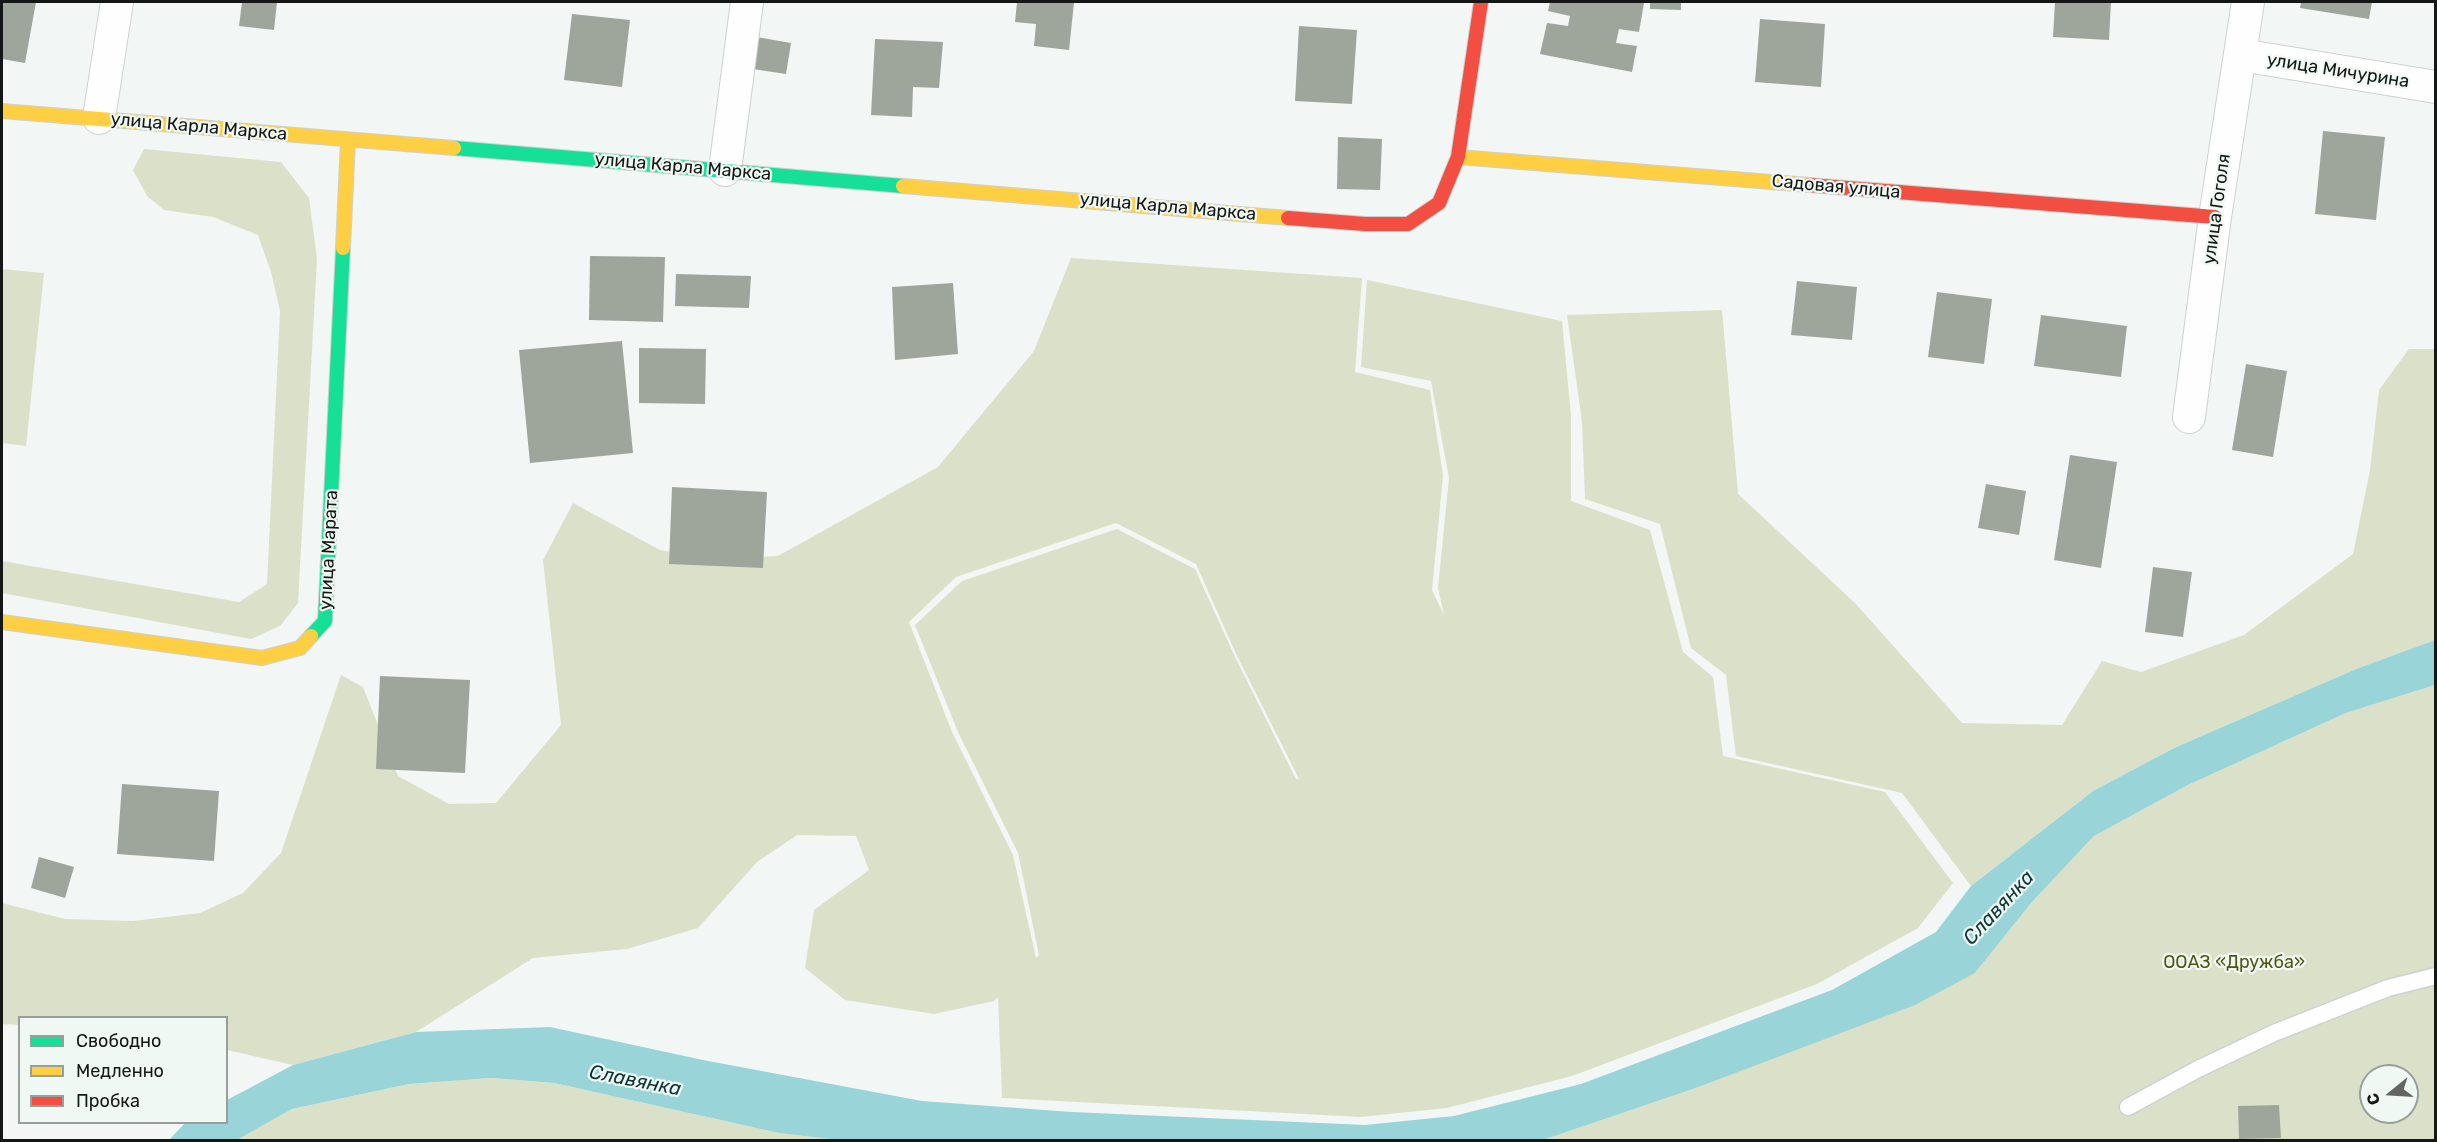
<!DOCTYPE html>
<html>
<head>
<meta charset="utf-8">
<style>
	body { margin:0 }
	#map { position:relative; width:2437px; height:1142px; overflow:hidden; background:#f2f6f4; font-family:Rubik,sans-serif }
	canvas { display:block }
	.frame { position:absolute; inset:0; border:3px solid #141715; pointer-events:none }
	.legend { position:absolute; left:18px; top:1016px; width:210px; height:108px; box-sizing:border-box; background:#f0f8f3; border:2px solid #989e9a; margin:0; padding:8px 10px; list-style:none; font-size:18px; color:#141715 }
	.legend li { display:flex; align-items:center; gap:12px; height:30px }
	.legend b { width:30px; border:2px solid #989e9a }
	.north { position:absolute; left:2359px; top:1064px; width:60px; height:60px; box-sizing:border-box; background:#f0f8f3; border:2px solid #989e9a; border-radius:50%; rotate:252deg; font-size:16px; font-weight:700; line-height:24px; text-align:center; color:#141715 }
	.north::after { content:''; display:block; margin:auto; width:21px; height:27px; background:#626563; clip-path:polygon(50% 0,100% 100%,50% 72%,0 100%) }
</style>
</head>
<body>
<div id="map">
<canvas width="2437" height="1142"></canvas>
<div class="frame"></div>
<ul class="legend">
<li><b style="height:8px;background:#16e098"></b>Свободно</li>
<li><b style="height:8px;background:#ffcf43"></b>Медленно</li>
<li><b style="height:8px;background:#f24e42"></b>Пробка</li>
</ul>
<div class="north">С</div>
</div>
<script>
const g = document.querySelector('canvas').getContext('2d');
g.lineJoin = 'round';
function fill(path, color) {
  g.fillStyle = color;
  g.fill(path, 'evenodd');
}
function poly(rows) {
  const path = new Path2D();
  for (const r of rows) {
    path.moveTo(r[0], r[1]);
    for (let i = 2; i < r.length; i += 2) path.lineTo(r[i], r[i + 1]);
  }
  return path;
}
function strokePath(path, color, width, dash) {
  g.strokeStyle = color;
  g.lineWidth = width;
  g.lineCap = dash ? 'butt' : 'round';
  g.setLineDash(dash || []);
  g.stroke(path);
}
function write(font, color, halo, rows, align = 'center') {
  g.font = font + ' Rubik,sans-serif';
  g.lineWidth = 4.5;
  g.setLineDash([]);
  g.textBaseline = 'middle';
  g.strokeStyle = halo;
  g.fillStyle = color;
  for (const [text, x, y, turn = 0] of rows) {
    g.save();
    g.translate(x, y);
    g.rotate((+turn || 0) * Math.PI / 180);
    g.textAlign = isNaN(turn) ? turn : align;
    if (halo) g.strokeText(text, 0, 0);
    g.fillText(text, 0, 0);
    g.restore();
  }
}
fill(poly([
	[144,149,281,162,309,198,317,259,298,603,280,626,251,639,2,593,2,561,239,602,267,584,280,311,271,272,258,235,213,217,164,210,147,196,133,170],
	[1071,258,1362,278,1355,372,1430,390,1443,476,1432,590,1444,615,1438,588,1449,478,1431,381,1361,367,1367,280,1562,321,1571,416,1571,501,1650,530,1683,652,1713,677,1723,756,1885,792,1953,883,1918,928,1817,984,1572,1076,1447,1108,1361,1117,1002,1098,998,997,994,1001,934,1014,845,1000,805,968,814,910,869,870,856,836,797,835,757,862,698,928,627,949,533,958,416,1032,293,1065,227,1050,226,1018,20,1018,19,1025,2,1024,2,903,65,919,133,921,200,913,243,893,281,853,341,675,363,687,398,776,449,804,496,803,561,725,543,560,573,503,660,550,714,559,778,556,938,467,1034,351],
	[1116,523,1196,564,1237,656,1299,779,1296,779,1236,659,1195,569,1117,529,962,581,915,625,958,732,1018,853,1039,955,1036,958,1013,855,952,732,909,622,956,577],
	[2,269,44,273,26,446,2,443],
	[1722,310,1738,494,1855,603,1962,723,2062,725,2102,661,2141,672,2244,635,2353,554,2370,470,2379,390,2409,349,2435,349,2435,640,2356,669,2174,748,2093,791,1971,886,1902,793,1736,756,1726,675,1691,648,1660,524,1585,499,1582,422,1567,315],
	[2435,685,2435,1140,1543,1140,1693,1089,1975,973,2032,902,2094,836,2188,785,2346,713],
	[2371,1076,2407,1076,2407,1112,2371,1112],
	[491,1078,554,1083,779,1133,838,1140,237,1140,292,1109,409,1084]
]), '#dbe1c9');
fill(poly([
	[2435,640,2435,685,2346,713,2188,785,2094,836,2032,902,1975,973,1915,1005,1693,1089,1543,1140,838,1140,779,1133,554,1083,491,1078,409,1084,292,1109,237,1140,169,1140,185,1123,226,1122,227,1100,293,1065,416,1032,550,1027,703,1060,922,1101,1072,1112,1365,1125,1454,1116,1581,1084,1832,990,1936,932,1971,886,2093,791,2174,748,2356,669]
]), '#99d5d8');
fill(poly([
	[2,2,36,2,25,63,2,59],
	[242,2,277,2,274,30,239,26],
	[1017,2,1074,3,1069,50,1034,46,1036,24,1015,22],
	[1550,2,1644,3,1639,32,1619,29,1616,43,1637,46,1632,72,1540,54,1547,23,1568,26,1570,16,1548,11],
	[1650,2,1681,2,1681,10,1650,9],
	[2055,2,2111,2,2109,40,2053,37],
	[2301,2,2372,2,2369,19,2300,8],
	[572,14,630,20,622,87,564,80],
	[1760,19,1825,24,1821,87,1755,82],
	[1299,26,1357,30,1352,104,1295,101],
	[751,36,791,43,786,74,746,68],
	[875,39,943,42,939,88,913,87,912,117,871,115],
	[2323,131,2385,137,2376,220,2315,214],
	[1338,137,1382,139,1380,190,1337,189],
	[590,256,665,257,663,322,589,320],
	[676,274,751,276,749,308,675,306],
	[1797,281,1857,287,1852,340,1791,335],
	[953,283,958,354,895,360,892,287],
	[1937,292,1992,299,1984,364,1928,357],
	[2041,315,2127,326,2121,377,2034,366],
	[622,341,633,453,530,463,519,350],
	[639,348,706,349,705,404,639,403],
	[2246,364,2287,371,2273,457,2232,450],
	[2070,455,2117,462,2101,568,2054,560],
	[1986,484,2026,491,2019,535,1978,528],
	[672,487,767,492,763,568,669,564],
	[2153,567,2192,572,2183,637,2145,632],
	[380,676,470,680,465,773,376,769],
	[122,784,219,791,214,861,117,854],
	[39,857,74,867,65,898,31,888],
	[2279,1105,2281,1138,2239,1139,2238,1106]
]), '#9ea69c');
const lane = poly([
	[2128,1107,2198,1069,2274,1033,2388,988,2436,976]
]);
const street = poly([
	[2241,55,2436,87],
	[99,118,117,2],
	[725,170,747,2],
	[2189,417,2215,217,2248,2]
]);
const fast = poly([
	[454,148,903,186],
	[311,636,325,621,343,248]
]);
const slow = poly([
	[2,111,454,148],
	[1458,157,1809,185],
	[903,186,1288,218],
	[343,248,348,140],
	[2,622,262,658,300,648,311,636]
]);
const jam = poly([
	[1809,185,2215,217],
	[1288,218,1365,224,1408,224,1439,203,1458,157,1481,2]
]);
strokePath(lane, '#cdd1cf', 19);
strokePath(street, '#cdd1cf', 34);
strokePath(fast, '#cdd1cf', 16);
strokePath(slow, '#cdd1cf', 16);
strokePath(jam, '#cdd1cf', 16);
strokePath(lane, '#fdfefd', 16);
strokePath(street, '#fdfefd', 32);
strokePath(fast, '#16e098', 14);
strokePath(slow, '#ffcf43', 14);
strokePath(jam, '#f24e42', 14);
write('18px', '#141715', '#f0f8f3', [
	["улица Мичурина",2338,71,9],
	["улица Карла Маркса",199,127,5],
	["улица Карла Маркса",683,167,5],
	["Садовая улица",1836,187,5],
	["улица Карла Маркса",1168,207,5],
	["улица Гоголя",2217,209,-82],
	["улица Марата",329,550,-87]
]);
write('18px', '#505711', '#f0f8f3', [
	["ООАЗ «Дружба»",2234,963]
]);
write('italic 20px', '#0c3639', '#f0f8f3', [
	["Славянка",1999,908,-47],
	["Славянка",635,1081,11]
]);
</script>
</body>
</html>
